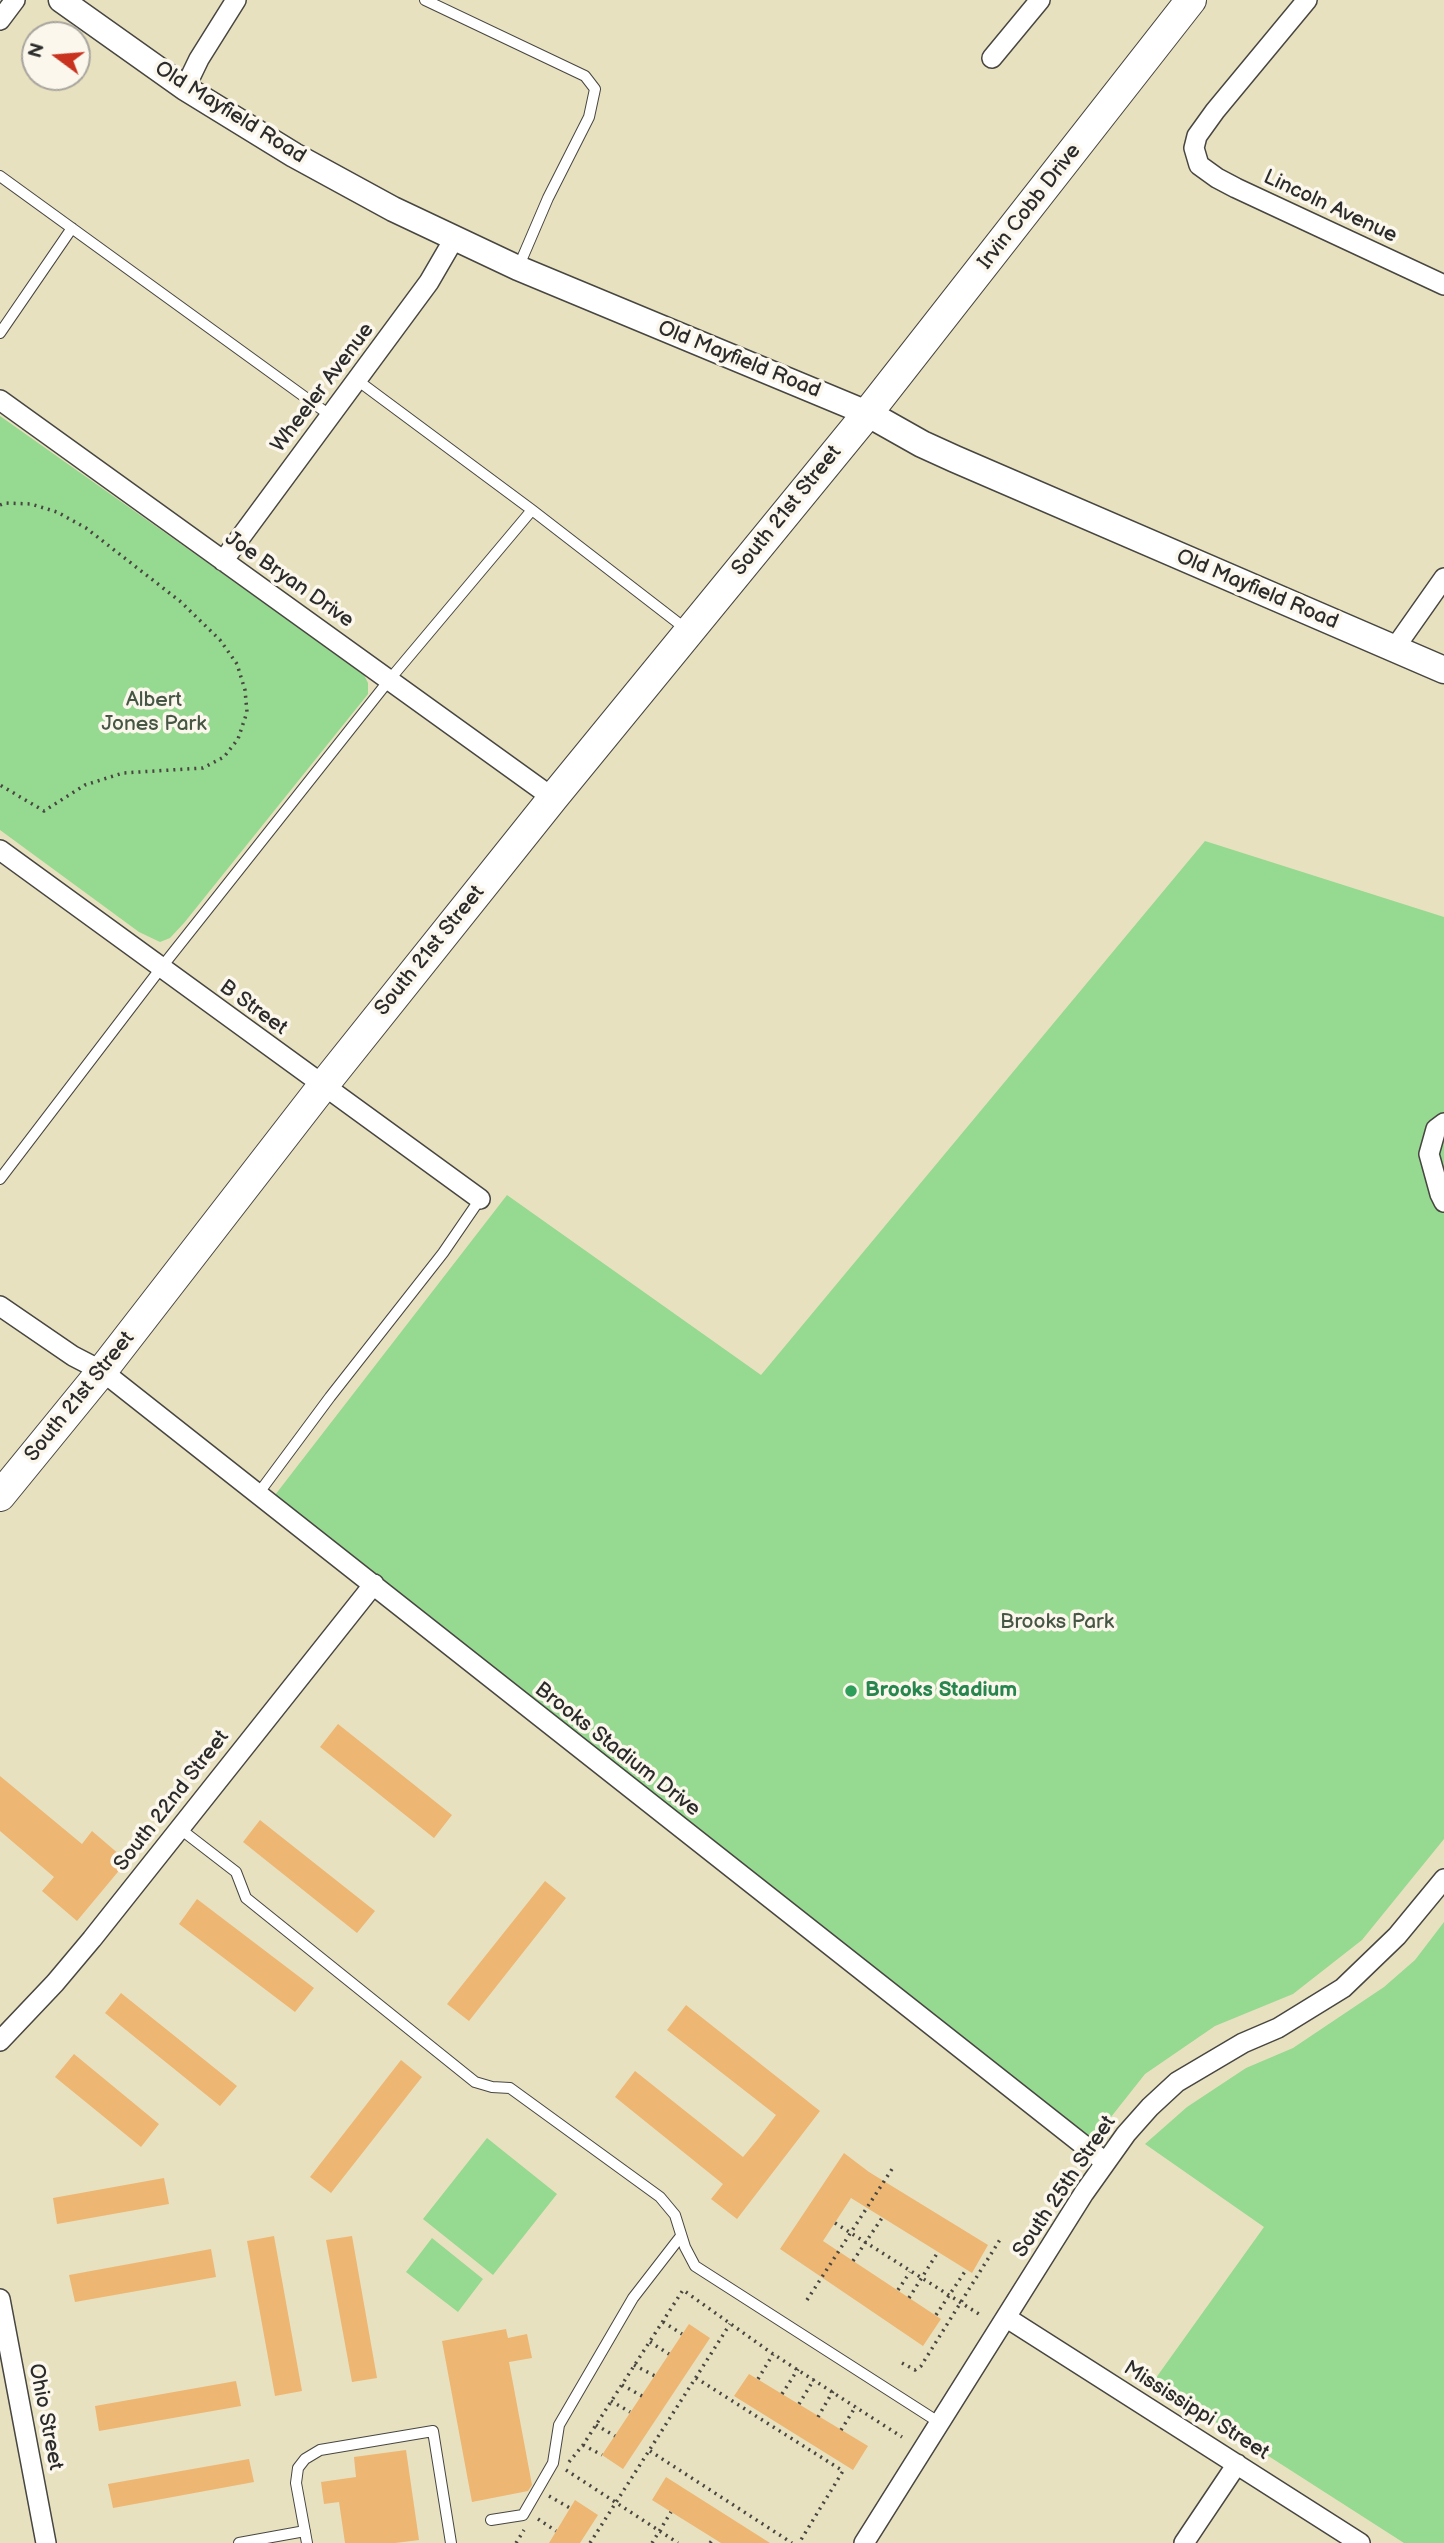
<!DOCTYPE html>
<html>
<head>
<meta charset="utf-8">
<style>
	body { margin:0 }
	#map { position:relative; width:1444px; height:2543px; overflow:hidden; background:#e8e1bf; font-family:"Balsamiq Sans",sans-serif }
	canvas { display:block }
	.north { position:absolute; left:21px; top:21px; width:70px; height:70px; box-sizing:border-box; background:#fbf7ec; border:2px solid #a8a59f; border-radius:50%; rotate:286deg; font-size:19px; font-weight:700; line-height:28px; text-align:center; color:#2b2b2b }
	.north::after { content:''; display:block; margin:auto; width:24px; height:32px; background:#c8321e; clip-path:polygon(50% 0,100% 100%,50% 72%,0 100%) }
</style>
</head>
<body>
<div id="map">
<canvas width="1444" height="2543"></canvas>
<div class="north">N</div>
</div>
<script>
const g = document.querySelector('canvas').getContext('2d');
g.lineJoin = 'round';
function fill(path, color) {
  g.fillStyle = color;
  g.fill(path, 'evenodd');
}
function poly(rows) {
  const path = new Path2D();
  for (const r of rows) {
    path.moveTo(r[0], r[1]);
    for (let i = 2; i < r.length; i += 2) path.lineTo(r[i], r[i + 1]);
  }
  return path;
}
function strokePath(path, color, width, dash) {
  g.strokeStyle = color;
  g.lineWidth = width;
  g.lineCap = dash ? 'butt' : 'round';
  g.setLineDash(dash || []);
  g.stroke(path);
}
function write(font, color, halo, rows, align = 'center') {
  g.font = font + ' "Balsamiq Sans",sans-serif';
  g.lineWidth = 7;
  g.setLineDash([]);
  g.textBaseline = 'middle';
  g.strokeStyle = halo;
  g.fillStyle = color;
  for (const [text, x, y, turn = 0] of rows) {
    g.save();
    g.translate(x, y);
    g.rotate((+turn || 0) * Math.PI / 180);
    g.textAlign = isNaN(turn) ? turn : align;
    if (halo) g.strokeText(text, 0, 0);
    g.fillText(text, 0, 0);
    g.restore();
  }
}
fill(poly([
	[0,416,355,667,364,675,368,683,368,694,184,923,170,938,160,942,139,932,0,830],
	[1205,841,1444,917,1444,1839,1362,1940,1293,1994,1215,2026,1145,2074,1092,2141,275,1495,507,1195,761,1375],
	[1444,1922,1444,2543,1404,2543,1153,2382,1264,2227,1145,2144,1187,2107,1246,2068,1293,2048,1384,1987,1415,1960],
	[487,2138,557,2194,493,2275,423,2219],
	[432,2238,483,2279,458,2312,406,2272]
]), '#96d990');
fill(poly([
	[338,1724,452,1815,434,1838,320,1747],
	[0,1776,82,1844,92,1831,127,1861,77,1921,42,1891,54,1877,0,1831],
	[260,1820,375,1911,357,1933,243,1842],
	[545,1881,566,1898,469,2021,447,2004],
	[197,1899,314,1988,295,2012,179,1924],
	[121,1993,237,2086,220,2106,105,2013],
	[686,2005,820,2111,737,2219,711,2199,723,2184,615,2097,635,2071,743,2157,758,2139,776,2115,667,2030],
	[74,2054,159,2124,141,2147,55,2077],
	[401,2060,422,2077,331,2193,310,2177],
	[844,2153,869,2172,988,2245,972,2273,851,2198,823,2241,941,2319,923,2346,780,2249],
	[164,2178,169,2204,57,2224,53,2198],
	[274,2236,302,2391,275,2396,247,2241],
	[352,2236,377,2378,352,2382,326,2240],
	[211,2249,216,2277,75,2302,69,2275],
	[689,2324,710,2338,623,2469,602,2455],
	[506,2329,508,2338,527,2334,532,2358,509,2362,532,2485,528,2491,472,2502,442,2341],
	[749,2374,868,2446,853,2470,734,2396],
	[236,2381,241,2406,99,2431,95,2406],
	[406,2450,419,2540,395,2543,345,2543,339,2502,324,2504,321,2482,356,2477,354,2457],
	[249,2459,254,2482,113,2508,108,2484],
	[666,2477,770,2543,721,2543,652,2500],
	[575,2500,598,2515,580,2543,549,2543]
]), '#edb673');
const service = poly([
	[425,0,585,76,595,89,589,117,548,198,518,268],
	[0,176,331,416],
	[0,333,72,228],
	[357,380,532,510,686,629],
	[0,1179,161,968,390,679,532,510],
	[258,1494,330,1397,443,1253,480,1199],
	[179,1828,236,1872,246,1898,475,2082,492,2087,510,2088,660,2197,675,2215,685,2247,695,2266,940,2423],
	[491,2520,523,2515,553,2463,559,2425,633,2298,681,2236],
	[239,2543,305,2531],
	[307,2543,296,2483,298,2468,305,2459,320,2450,433,2431,451,2543]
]);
const minor = poly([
	[1307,0,1215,111,1197,136,1194,148,1199,165,1217,178,1236,188,1444,285],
	[0,20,15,0],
	[992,58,1040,0],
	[185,88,199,59,236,0],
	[0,400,553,798],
	[223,561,429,282,454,239],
	[1394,649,1444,578],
	[0,850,480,1199],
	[1444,1123,1436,1129,1429,1154,1440,1194,1444,1202],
	[0,1306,73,1356,102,1371,1105,2162],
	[0,2041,55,1983,92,1939,374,1584],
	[0,2299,46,2543],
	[1007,2318,1360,2543],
	[864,2543,1084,2193,1126,2134,1150,2107,1177,2082,1243,2043,1278,2028,1343,1988,1397,1936,1444,1879],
	[1184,2543,1237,2464]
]);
const tertiary = poly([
	[61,0,185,88,294,155,393,209,518,268,867,413]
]);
const secondary = poly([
	[867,413,922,444,955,459,1444,670]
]);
const primary = poly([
	[0,1496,102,1371,322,1087,553,798,863,419,1191,0]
]);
strokePath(service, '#474641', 12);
strokePath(minor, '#474641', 22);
strokePath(tertiary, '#474641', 27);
strokePath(secondary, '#474641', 29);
strokePath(primary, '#474641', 32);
strokePath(poly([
	[0,505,5,503,31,504,57,512,86,528,181,602,220,640,237,664,245,690,247,712,238,739,224,757,203,768,123,773,85,785,44,811,0,785],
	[835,2223,982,2316],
	[853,2261,882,2218],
	[898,2290,910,2272],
	[909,2298,938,2252],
	[807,2300,894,2166],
	[936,2315,966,2270],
	[663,2322,682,2334],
	[650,2342,669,2354],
	[902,2363,915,2370,921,2366,1001,2238],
	[634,2365,655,2376],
	[696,2378,843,2471,799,2543],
	[758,2379,773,2354],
	[622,2385,642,2396],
	[782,2394,798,2369],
	[611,2401,630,2412],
	[799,2404,814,2379],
	[818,2417,833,2391],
	[596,2425,615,2436],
	[841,2430,856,2406],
	[583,2445,602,2455],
	[650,2451,792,2543],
	[569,2462,583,2445,683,2290,773,2354,902,2437],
	[566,2470,678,2543],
	[549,2496,570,2508],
	[538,2519,556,2531],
	[516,2543,524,2530],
	[590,2543,730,2324],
	[652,2543,671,2512],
	[710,2543,714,2538]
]), '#474641', 3.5, [2, 5]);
strokePath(service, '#fff', 10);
strokePath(minor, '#fff', 19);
strokePath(tertiary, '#fff', 24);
strokePath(secondary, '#fff', 26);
strokePath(primary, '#fff', 30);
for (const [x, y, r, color] of [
	[851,1691,7,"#2e9e5b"]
]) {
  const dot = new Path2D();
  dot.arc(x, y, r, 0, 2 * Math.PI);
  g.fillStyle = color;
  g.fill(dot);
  strokePath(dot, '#fbf7ec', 2.5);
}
write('21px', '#2b2b2b', '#fbf7ec', [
	["Old Mayfield Road",230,113,32],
	["Irvin Cobb Drive",1030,207,-52],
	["Lincoln Avenue",1330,207,25],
	["Old Mayfield Road",739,360,22],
	["Wheeler Avenue",323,388,-53],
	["South 21st Street",787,511,-51],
	["Joe Bryan Drive",289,580,35],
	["Old Mayfield Road",1257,590,23],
	["South 21st Street",430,951,-51],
	["B Street",253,1008,36],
	["South 21st Street",80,1397,-51],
	["Brooks Stadium Drive",617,1750,38],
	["South 22nd Street",172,1801,-52],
	["South 25th Street",1065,2187,-56],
	["Mississippi Street",1196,2411,32],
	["Ohio Street",45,2417,79]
]);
write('21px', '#465644', '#fbf7ec', [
	["Albert",154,701],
	["Jones Park",154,725],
	["Brooks Park",1057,1623]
]);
write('bold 21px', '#27864d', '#fbf7ec', [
	["Brooks Stadium",865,1691]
], 'left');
</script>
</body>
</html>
